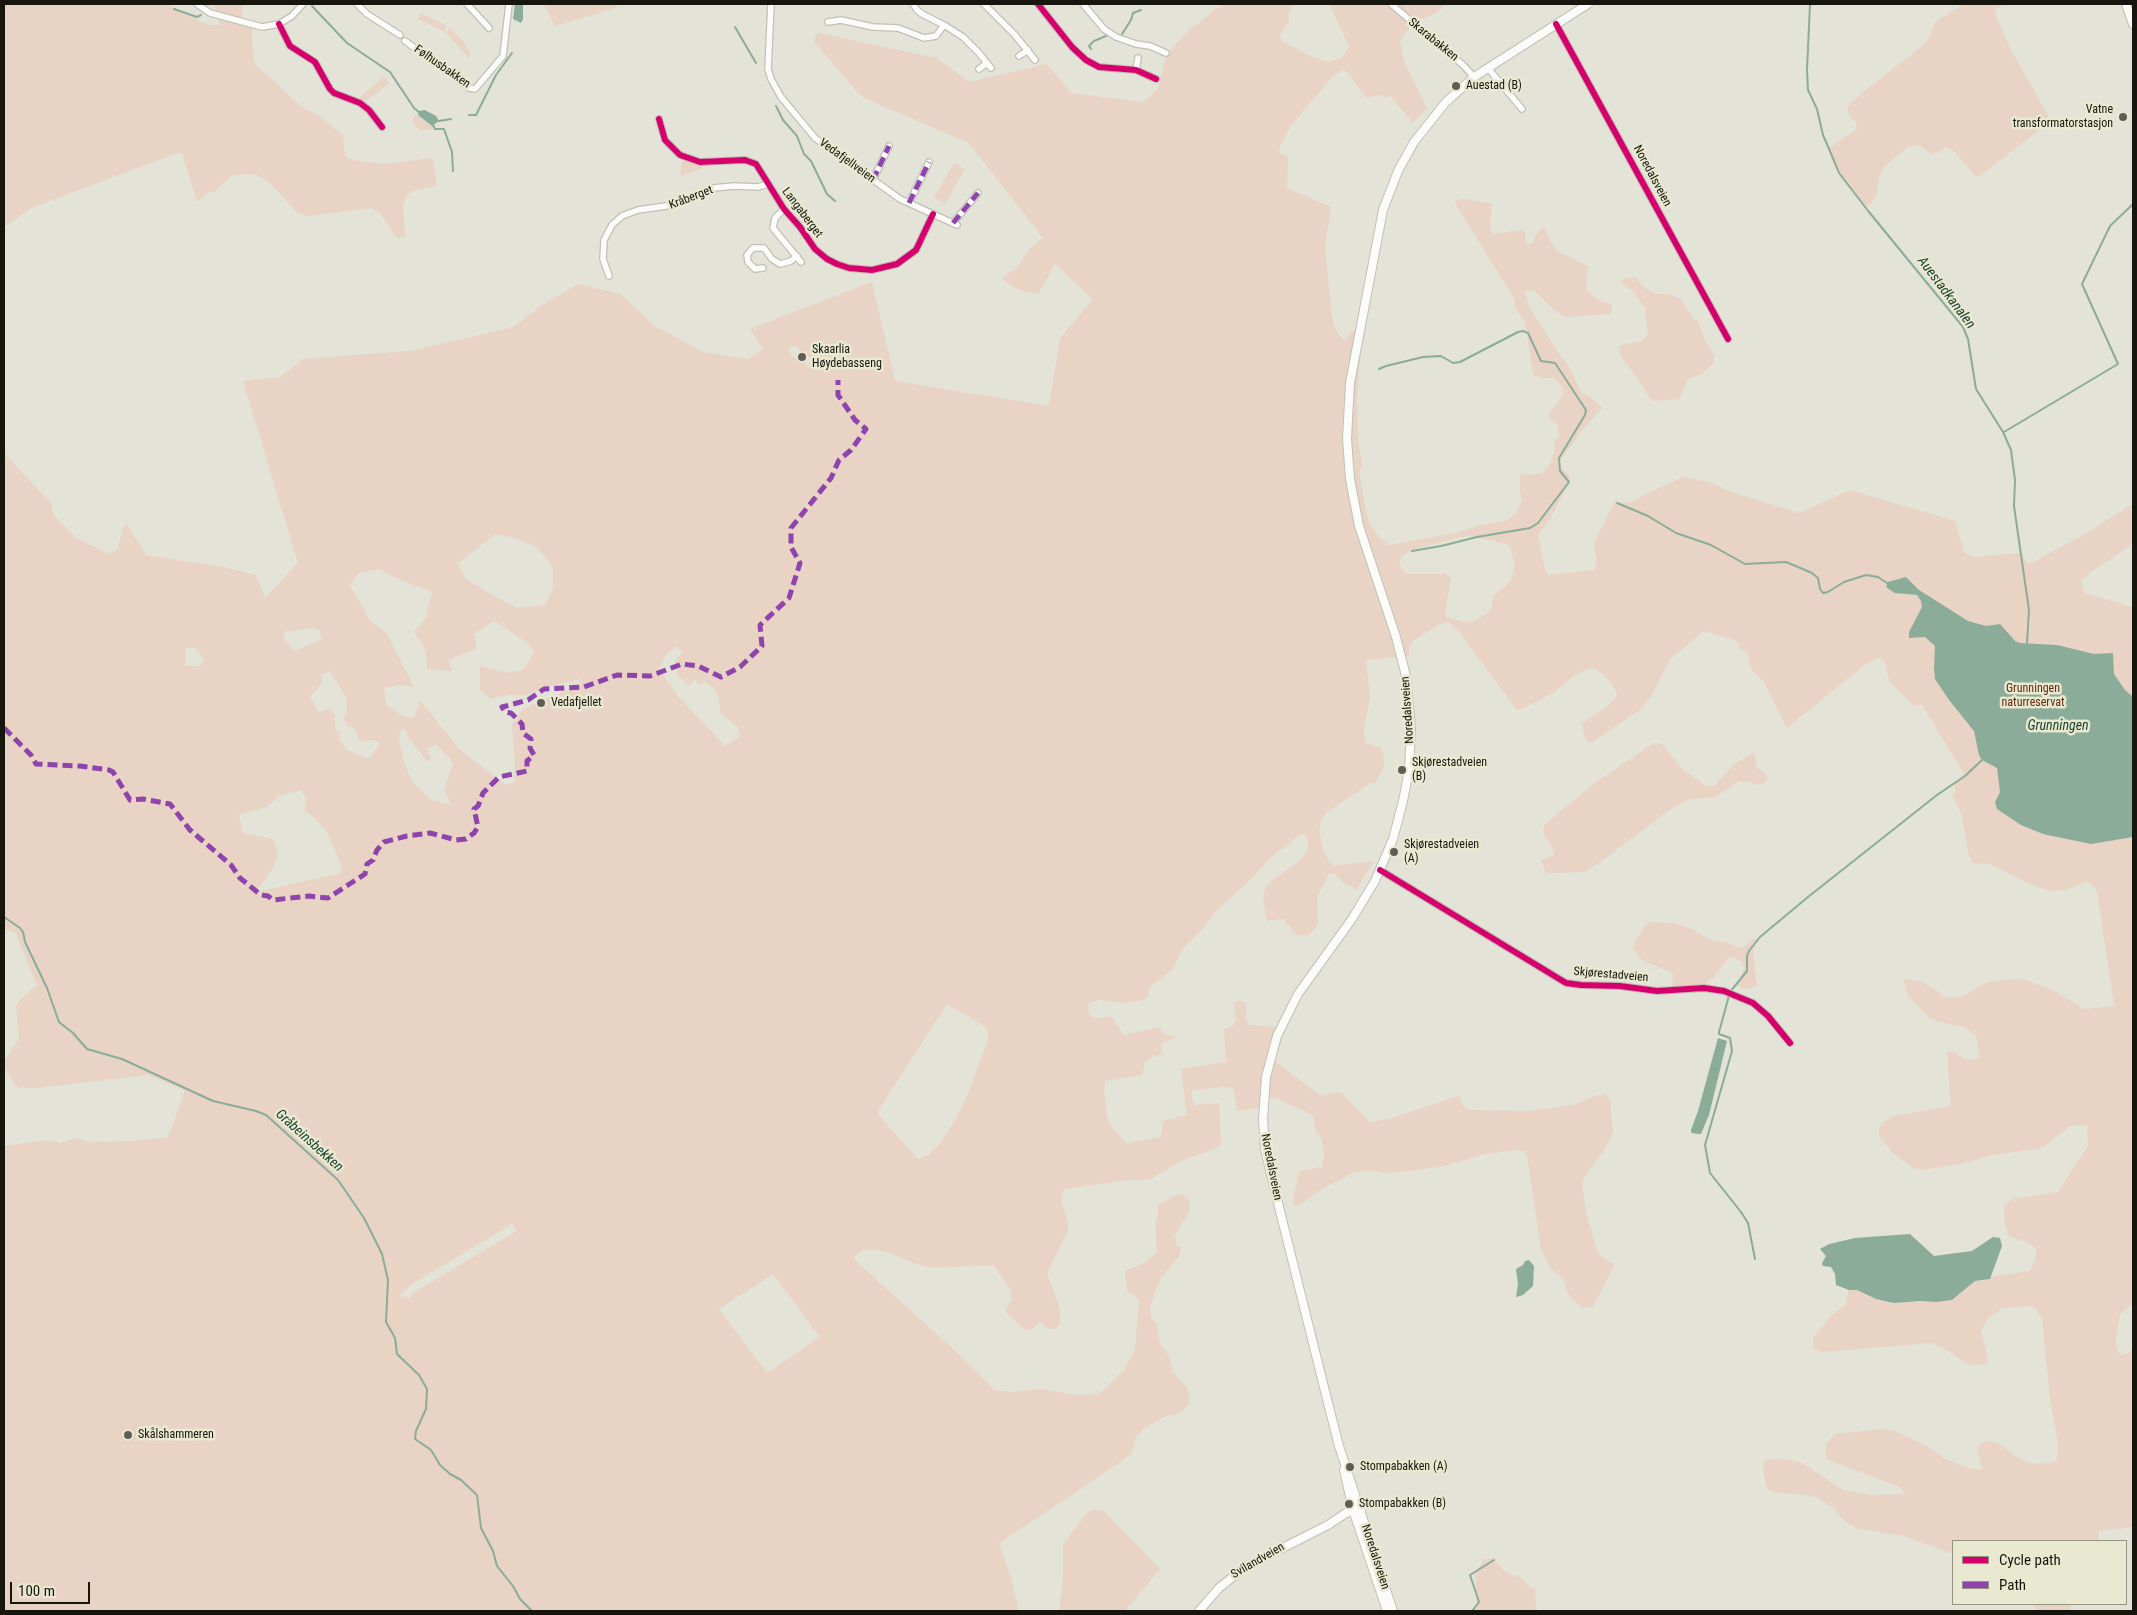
<!DOCTYPE html>
<html>
<head>
<meta charset="utf-8">
<style>
	body { margin:0 }
	#map { position:relative; width:2137px; height:1615px; overflow:hidden; background:#e3e3d7; font-family:"Roboto Condensed",sans-serif }
	canvas { display:block }
	.frame { position:absolute; inset:0; border:5px solid #16160e; pointer-events:none }
	.legend { position:absolute; left:1952px; top:1540px; width:175px; height:65px; box-sizing:border-box; background:#e9e8d1; border:1px solid #959483; margin:0; padding:6px 9px; list-style:none; font-size:15px; color:#16160e }
	.legend li { display:flex; align-items:center; gap:10px; height:25px }
	.legend b { width:25px; border:1px solid #959483 }
	.scale { position:absolute; left:10px; top:1582px; width:80px; height:22px; box-sizing:border-box; border:2px solid #16160e; border-top:0; padding-left:6px; font-size:15px; line-height:18px; white-space:nowrap; color:#16160e; -webkit-text-stroke:4px #e9e8d1; paint-order:stroke }
</style>
</head>
<body>
<div id="map">
<canvas width="2137" height="1615"></canvas>
<div class="frame"></div>
<ul class="legend">
<li><b style="height:6px;background:#d6006c"></b>Cycle path</li>
<li><b style="height:6px;background:#8e44ad"></b>Path</li>
</ul>
<div class="scale">100 m</div>
</div>
<script>
const g = document.querySelector('canvas').getContext('2d');
g.lineJoin = 'round';
function fill(path, color) {
  g.fillStyle = color;
  g.fill(path, 'evenodd');
}
function poly(rows) {
  const path = new Path2D();
  for (const r of rows) {
    path.moveTo(r[0], r[1]);
    for (let i = 2; i < r.length; i += 2) path.lineTo(r[i], r[i + 1]);
  }
  return path;
}
function strokePath(path, color, width, dash) {
  g.strokeStyle = color;
  g.lineWidth = width;
  g.lineCap = dash ? 'butt' : 'round';
  g.setLineDash(dash || []);
  g.stroke(path);
}
function write(font, color, halo, rows, align = 'center') {
  g.font = font + ' "Roboto Condensed",sans-serif';
  g.lineWidth = 5;
  g.setLineDash([]);
  g.textBaseline = 'middle';
  g.strokeStyle = halo;
  g.fillStyle = color;
  for (const [text, x, y, turn = 0] of rows) {
    g.save();
    g.translate(x, y);
    g.rotate((+turn || 0) * Math.PI / 180);
    g.textAlign = isNaN(turn) ? turn : align;
    if (halo) g.strokeText(text, 0, 0);
    g.fillText(text, 0, 0);
    g.restore();
  }
}
fill(poly([
	[4,4,165,4,197,20,211,25,220,25,214,4,243,4,242,17,252,25,253,55,255,65,273,80,290,97,305,109,319,116,343,135,345,157,353,160,384,164,431,158,433,159,437,185,413,191,407,195,403,205,405,237,400,238,395,236,381,214,371,208,308,216,298,213,271,184,256,174,232,175,214,192,209,192,197,202,182,153,177,153,31,208,4,227],
	[544,4,615,4,618,7,555,26],
	[1225,4,1293,4,1288,14,1289,22,1280,34,1281,41,1312,57,1327,62,1342,58,1349,47,1330,4,1446,4,1436,13,1413,23,1400,40,1404,62,1427,108,1413,123,1391,96,1384,97,1378,95,1367,98,1346,71,1342,70,1331,78,1290,127,1279,148,1280,153,1288,157,1287,188,1331,207,1325,247,1332,318,1335,329,1343,340,1347,339,1351,332,1363,331,1357,394,1358,439,1362,465,1359,473,1368,520,1379,537,1389,545,1456,533,1478,526,1508,520,1517,512,1522,499,1520,492,1520,473,1530,475,1543,473,1551,462,1555,450,1554,441,1559,435,1557,424,1550,419,1549,414,1563,396,1562,387,1554,378,1542,378,1533,375,1525,322,1516,309,1514,298,1456,205,1455,200,1463,199,1492,204,1490,224,1491,232,1494,234,1522,230,1525,232,1526,243,1530,244,1533,243,1536,234,1544,227,1550,241,1557,251,1587,266,1588,268,1586,282,1587,291,1600,301,1611,304,1612,310,1610,314,1565,317,1553,309,1534,290,1525,291,1528,305,1561,357,1568,365,1581,392,1593,399,1602,408,1584,428,1560,461,1560,466,1569,476,1570,481,1550,519,1538,536,1545,570,1549,575,1594,570,1597,562,1594,543,1615,501,1625,503,1635,501,1644,495,1683,477,1709,482,1731,492,1799,513,1848,491,1853,491,1955,521,1964,552,1969,555,1973,557,2019,553,2028,563,2035,561,2080,537,2133,504,2133,544,2091,572,2081,581,2084,593,2133,607,2133,1303,2120,1314,2116,1338,2117,1350,2121,1355,2129,1353,2133,1349,2133,1527,2099,1531,2098,1541,1953,1541,1953,1554,1904,1536,1859,1529,1846,1522,1833,1508,1816,1497,1808,1495,1772,1492,1767,1488,1765,1482,1763,1463,1767,1460,1786,1459,1802,1463,1843,1490,1872,1495,1902,1494,1905,1492,1898,1486,1828,1460,1826,1457,1826,1444,1836,1434,1882,1429,1895,1431,1932,1449,1947,1460,1971,1469,1983,1470,1977,1449,1982,1442,1990,1441,2002,1445,2013,1455,2028,1463,2040,1464,2057,1461,2058,1442,2050,1399,2042,1318,2035,1308,2028,1306,2003,1308,1988,1318,1981,1331,1986,1350,1988,1362,1986,1364,1969,1365,1943,1348,1930,1343,1823,1352,1814,1349,1813,1338,1831,1316,1845,1305,1849,1290,1857,1290,1870,1297,1894,1303,1920,1301,1936,1302,1952,1300,1975,1281,1982,1281,1992,1277,2030,1271,2035,1260,2036,1249,2029,1243,2009,1236,2005,1224,2004,1206,2012,1199,2058,1192,2088,1146,2087,1125,2070,1126,2045,1146,2038,1149,1992,1155,1961,1164,1922,1170,1913,1168,1893,1153,1879,1136,1879,1129,1884,1122,1894,1116,1951,1106,1947,1051,1952,1051,1964,1058,1974,1060,1980,1058,1976,1036,1966,1028,1937,1021,1928,1017,1908,995,1904,981,1906,979,1919,981,1938,991,1943,996,1949,998,1964,996,1981,985,1990,981,2024,979,2054,991,2084,1009,2114,1006,2097,892,2094,886,2086,881,2066,890,2052,891,2032,885,1990,864,1973,863,1969,856,1962,816,1952,794,1956,791,1954,785,1964,774,1922,705,1913,705,1890,682,1884,661,1880,657,1866,664,1787,728,1764,682,1752,670,1747,653,1739,649,1739,644,1735,640,1704,631,1670,659,1652,695,1641,709,1594,741,1589,742,1584,736,1582,723,1609,705,1617,696,1615,689,1604,674,1593,668,1588,669,1574,676,1554,692,1538,701,1521,709,1516,709,1458,630,1448,622,1440,624,1413,641,1409,648,1409,656,1366,660,1370,699,1364,727,1365,743,1381,748,1383,752,1384,767,1375,783,1370,783,1327,812,1322,818,1319,829,1323,849,1329,862,1334,866,1374,861,1358,887,1355,890,1354,887,1346,885,1335,874,1329,874,1317,897,1318,922,1316,927,1308,935,1297,935,1283,919,1267,921,1263,899,1265,889,1272,880,1296,864,1305,855,1308,848,1307,836,1305,834,1300,835,1269,859,1251,879,1215,912,1203,928,1183,948,1173,969,1149,988,1148,996,1145,1000,1122,1003,1099,1000,1089,1003,1088,1009,1090,1016,1095,1018,1112,1017,1124,1035,1160,1027,1162,1033,1178,1037,1162,1043,1161,1054,1149,1059,1145,1062,1142,1075,1105,1081,1104,1092,1108,1122,1126,1143,1161,1137,1163,1121,1187,1115,1181,1069,1226,1062,1224,1029,1232,1026,1236,1020,1234,1002,1242,1001,1246,1004,1246,1019,1250,1025,1279,1027,1285,1031,1276,1056,1276,1062,1321,1096,1338,1092,1343,1094,1370,1122,1389,1119,1459,1096,1463,1106,1470,1110,1527,1111,1574,1105,1595,1096,1605,1094,1610,1101,1613,1133,1602,1153,1584,1177,1582,1183,1586,1212,1597,1250,1600,1255,1614,1265,1613,1268,1593,1307,1583,1308,1572,1299,1567,1291,1563,1278,1552,1270,1541,1249,1527,1156,1524,1151,1515,1150,1485,1154,1444,1166,1418,1170,1388,1173,1371,1171,1353,1172,1338,1181,1323,1188,1301,1204,1294,1205,1293,1198,1300,1171,1322,1167,1324,1155,1322,1139,1315,1129,1313,1115,1276,1098,1270,1098,1262,1107,1237,1111,1234,1090,1232,1088,1224,1087,1193,1090,1191,1095,1194,1105,1219,1103,1221,1142,1219,1147,1181,1161,1149,1180,1128,1180,1064,1189,1061,1200,1067,1218,1068,1230,1047,1273,1060,1309,1060,1323,1055,1329,1047,1328,1040,1321,1032,1330,1026,1330,1007,1314,1006,1309,1012,1299,1011,1291,994,1265,932,1268,914,1263,890,1253,872,1249,861,1251,855,1256,854,1259,858,1263,952,1348,995,1390,1010,1392,1041,1389,1077,1395,1096,1394,1102,1392,1125,1369,1135,1349,1139,1301,1136,1296,1127,1291,1125,1271,1144,1263,1157,1252,1155,1225,1158,1215,1158,1205,1178,1194,1186,1197,1189,1201,1190,1208,1188,1214,1175,1234,1177,1246,1181,1247,1180,1255,1160,1279,1150,1306,1151,1318,1157,1325,1160,1344,1169,1355,1172,1371,1188,1389,1190,1403,1180,1413,1164,1417,1145,1428,1136,1437,1131,1454,1078,1491,999,1543,1011,1578,1019,1611,4,1611,4,1146,46,1140,60,1143,77,1138,87,1142,134,1141,168,1137,184,1094,184,1090,148,1075,38,1088,18,1088,4,1068,4,1061,19,1039,16,1006,21,999,37,985,15,932,4,929,4,453,52,504,52,511,56,518,76,538,107,553,112,553,118,548,122,531,126,523,146,555,223,567,256,575,265,598,298,563,243,381,280,377,303,359,411,351,513,327,545,303,579,284,620,294,656,327,704,352,748,359,763,349,750,329,872,282,895,381,1049,406,1060,338,1093,299,1055,264,1038,294,1019,290,1001,278,1017,268,1030,248,1043,238,969,143,862,97,814,42,816,35,819,33,936,58,969,82,1047,64,1071,93,1143,102,1158,89,1166,58,1171,50,1189,30,1208,16,1215,8,1221,8],
	[792,346,798,347,800,352,807,357,814,358,815,365,808,368,804,361,797,357,792,357,789,350],
	[496,534,515,538,537,547,553,567,553,588,546,605,517,608,487,592,464,577,458,563],
	[1471,536,1507,544,1510,547,1515,566,1511,581,1493,596,1491,609,1487,614,1473,622,1465,622,1446,617,1445,613,1451,578,1445,574,1407,574,1402,570,1399,561,1402,556,1412,550,1460,537],
	[378,569,405,582,432,592,426,618,414,632,426,651,427,669,452,671,448,660,477,648,474,634,494,621,527,642,534,653,523,670,507,673,480,666,480,689,490,699,507,695,524,695,558,684,581,679,579,685,523,709,512,725,515,765,514,783,506,785,459,749,420,700,414,718,402,716,386,704,384,688,401,685,414,687,386,632,370,621,350,585,359,573],
	[313,628,320,631,321,640,294,651,285,640,283,632],
	[676,646,683,652,675,660,677,672,680,678,689,685,696,679,699,685,705,682,714,688,719,699,720,713,738,727,740,736,730,743,724,745,677,695,665,678,660,668,666,655],
	[186,648,195,648,204,659,200,666,185,666],
	[330,671,346,697,347,712,343,718,349,727,354,728,360,741,376,740,380,744,369,759,347,750,339,740,340,733,335,729,335,714,329,709,319,712,310,697,322,683,322,675],
	[405,729,408,737,426,760,431,761,427,748,436,745,450,759,453,764,444,789,451,805,431,800,412,781,404,763,399,740,400,732],
	[301,790,307,799,304,810,316,819,328,834,340,862,342,873,256,892,272,870,278,854,273,839,243,833,239,815,267,807,279,796],
	[947,1004,983,1025,987,1029,988,1040,966,1099,953,1124,938,1145,928,1155,918,1159,879,1116,878,1111],
	[512,1224,517,1231,413,1293,410,1298,399,1296,412,1284],
	[773,1274,820,1337,767,1373,719,1309],
	[1964,4,2005,4,1996,9,1995,14,2009,46,2051,121,1980,176,1975,176,1955,152,1946,147,1937,153,1932,154,1918,145,1908,147,1885,166,1879,178,1877,193,1870,205,1865,206,1838,173,1832,161,1829,148,1857,129,1856,123,1849,114,1847,107,1862,93,1921,47,1928,40,1935,22],
	[420,13,446,25,445,32,418,19],
	[450,28,463,41,471,55,469,58,446,33],
	[384,76,389,84,362,103,357,100],
	[416,114,420,118,422,116,423,120,434,129,420,130,414,125,412,120],
	[687,160,701,164,702,168,681,176,681,165,683,161],
	[954,163,965,169,945,204,934,197],
	[1635,277,1644,287,1656,294,1669,294,1681,299,1694,319,1698,320,1706,343,1714,355,1714,361,1711,365,1702,374,1688,379,1679,399,1652,401,1620,354,1619,346,1641,341,1648,335,1645,308,1634,292,1621,282,1623,279],
	[1654,743,1659,743,1664,746,1681,768,1706,786,1714,786,1734,764,1753,753,1755,754,1756,766,1767,776,1766,780,1761,786,1750,782,1739,781,1715,797,1689,799,1668,811,1603,860,1584,872,1546,873,1541,860,1554,856,1554,851,1543,833,1544,825,1596,782],
	[1653,922,1673,923,1692,929,1713,941,1725,942,1740,948,1745,947,1755,938,1756,943,1753,950,1757,986,1747,989,1737,986,1744,968,1743,963,1734,957,1729,957,1713,978,1702,986,1672,991,1673,973,1646,962,1639,957,1632,947,1644,927,1648,923],
	[1093,1510,1101,1510,1105,1512,1160,1569,1125,1611,1059,1611,1063,1577,1063,1545,1079,1523,1088,1512],
	[1492,1558,1507,1573,1521,1578,1530,1588,1535,1588,1536,1608,1538,1611,1474,1611,1477,1602,1475,1572,1484,1560],
	[2034,1604,2071,1604,2070,1611,2038,1611]
]), '#e8d3c4');
fill(poly([
	[515,4,523,5,523,19,521,23,513,19],
	[425,110,436,116,439,121,432,126,418,115,419,111],
	[1906,577,1919,590,1968,621,1986,626,2000,624,2015,641,2020,643,2057,645,2094,654,2113,653,2114,674,2125,690,2133,697,2133,837,2091,844,2043,834,2021,825,1997,809,1995,802,2000,792,1997,768,1982,760,1979,755,1974,731,1949,700,1935,679,1934,668,1935,646,1925,637,1909,638,1909,632,1922,607,1921,601,1917,595,1895,593,1886,587,1888,582],
	[1718,1038,1727,1041,1709,1115,1701,1134,1698,1134,1691,1133,1691,1130,1698,1111],
	[1910,1234,1934,1256,1972,1251,1993,1237,2000,1238,2002,1246,1990,1279,1975,1281,1952,1300,1936,1302,1920,1301,1894,1303,1876,1299,1857,1290,1849,1290,1836,1285,1835,1274,1831,1267,1823,1266,1822,1263,1826,1256,1820,1249,1829,1244,1855,1238],
	[1529,1260,1534,1266,1533,1286,1523,1295,1516,1297,1518,1284,1516,1269,1523,1265,1525,1261]
]), '#8bac99');
strokePath(poly([
	[1810,4,1807,70,1808,90,1817,109,1823,135,1835,163,1839,173,1869,212,1963,327,1968,339,1976,389,2003,432,2011,450,2015,480,2014,506,2029,610,2027,643],
	[312,6,347,43,390,72,414,108,420,113],
	[174,9,197,17,201,15],
	[735,27,756,63],
	[1122,34,1131,20,1133,13,1141,10],
	[1094,41,1106,36],
	[1091,49,1089,46,1093,42],
	[776,106,783,120,797,136,804,154,811,161,827,194,835,201],
	[469,115,476,115,496,75,512,53],
	[439,121,451,119],
	[433,125,435,129,444,129,452,152,453,171],
	[1379,369,1386,366,1423,357,1441,356,1453,363,1460,362,1518,332,1523,331,1528,333,1541,361,1555,363,1586,410,1585,415,1559,458,1560,471,1569,482,1538,523,1530,528,1477,537,1441,546,1412,551],
	[2004,432,2118,364,2082,284,2110,226,2133,204],
	[1617,503,1648,516,1676,533,1711,545,1745,564,1786,562,1812,573,1818,578,1820,589,1823,593,1828,592,1844,582,1866,575,1878,577,1887,583],
	[4,917,20,928,23,932,25,942,47,988,59,1022,73,1033,87,1049,122,1059,213,1101,256,1111,266,1115,338,1180,364,1218,382,1254,388,1280,386,1322,395,1338,397,1354,419,1375,427,1389,426,1409,416,1431,415,1439,431,1450,440,1465,450,1474,461,1480,477,1495,481,1528,493,1551,497,1566,513,1586,520,1599,532,1611],
	[1755,1259,1748,1223,1741,1212,1710,1173,1705,1145,1732,1051,1730,1038,1719,1034,1719,1032,1730,992,1747,971,1747,956,1749,951,1760,937,1808,897,1937,795,1965,776,1982,760],
	[1472,1611,1479,1602,1470,1575,1494,1560]
]), '#8bac99', 2);
const minor = poly([
	[197,4,210,13,262,27,279,24,292,16,303,4],
	[357,4,367,14,400,35],
	[467,4,489,28],
	[771,4,768,69,771,79,781,97,815,138,900,199,957,225],
	[913,4,917,10,922,14,944,25,963,37,978,52,991,68],
	[984,4,1015,35,1035,60],
	[1038,4,1072,47,1086,60,1099,67,1136,70,1156,79],
	[1083,4,1104,29,1116,37,1136,44,1150,46,1166,53],
	[1391,4,1463,65,1474,77],
	[828,22,841,20,873,27,898,28,924,38,936,36,944,25],
	[279,24,290,46,315,62,330,89,334,93,360,103,369,110,382,127],
	[1556,24,1728,339],
	[405,41,469,88,475,89,503,56,509,4],
	[1019,56,1028,50],
	[1488,68,1522,109],
	[979,69,987,63],
	[1136,70,1138,58],
	[659,119,665,140,680,155,700,162,745,160,756,164,784,209,800,227,815,249,827,259,837,264,849,268,872,270,897,264,916,250,933,214],
	[873,180,889,146],
	[909,203,929,162],
	[784,209,775,218,773,228,801,262],
	[953,223,978,193],
	[763,268,755,269,748,262,747,255,753,248,764,248,772,259,780,264,791,261,797,256],
	[609,276,603,259,604,240,612,225,622,216,638,210,673,205,713,188,734,186,758,187,768,184],
	[1380,870,1566,983,1581,985,1620,986,1657,991,1704,988,1724,991,1753,1003,1768,1016,1790,1043]
]);
const major = poly([
	[2126,4,2133,24],
	[1344,1470,1353,1510,1387,1611],
	[1199,1611,1219,1588,1245,1567,1328,1525,1346,1513,1353,1510,1361,1512],
	[1393,1611,1339,1446,1328,1403,1271,1175,1265,1149,1263,1119,1266,1077,1277,1036,1298,994,1352,919,1375,881,1393,839,1403,801,1409,770,1411,728,1406,676,1396,637,1359,526,1350,479,1347,439,1350,383,1383,210,1398,171,1414,142,1446,102,1474,77,1588,4]
]);
strokePath(minor, '#c1c0b6', 8);
strokePath(major, '#c1c0b6', 10);
strokePath(minor, '#fbfbf9', 5.5);
strokePath(major, '#fbfbf9', 8);
strokePath(poly([
	[873,180,889,146],
	[909,203,929,162],
	[953,223,978,193],
	[4,728,31,755,36,764,80,766,109,770,113,772,130,800,143,799,170,804,190,830,231,865,240,878,261,895,268,896,273,900,309,896,328,898,365,874,367,864,373,860,377,850,384,842,407,836,430,833,456,840,466,839,474,833,478,827,474,809,478,806,483,793,499,777,527,771,527,761,534,755,530,748,531,739,523,733,522,724,511,713,505,712,502,707,528,700,544,689,584,687,617,675,650,676,682,664,698,666,721,677,740,667,762,646,760,625,789,598,800,563,791,547,791,528,831,478,839,460,851,450,866,429,855,420,838,395,838,380]
]), '#8e44ad', 5, [10, 5]);
strokePath(poly([
	[1038,4,1072,47,1086,60,1099,67,1136,70,1156,79],
	[279,24,290,46,315,62,330,89,334,93,360,103,369,110,382,127],
	[1556,24,1728,339],
	[659,119,665,140,680,155,700,162,745,160,756,164,784,209,800,227,815,249,827,259,837,264,849,268,872,270,897,264,916,250,933,214],
	[1380,870,1566,983,1581,985,1620,986,1657,991,1704,988,1724,991,1753,1003,1768,1016,1790,1043]
]), '#d6006c', 6);
for (const [x, y, r, color] of [
	[1456,86,5,"#5e5e54"],
	[2123,117,5,"#5e5e54"],
	[802,357,5,"#5e5e54"],
	[541,703,5,"#5e5e54"],
	[1402,770,5,"#5e5e54"],
	[1394,852,5,"#5e5e54"],
	[128,1435,5,"#5e5e54"],
	[1350,1467,5,"#5e5e54"],
	[1349,1504,5,"#5e5e54"]
]) {
  const dot = new Path2D();
  dot.arc(x, y, r, 0, 2 * Math.PI);
  g.fillStyle = color;
  g.fill(dot);
  strokePath(dot, '#e9e8d1', 2);
}
write('12px', '#16160e', '#e9e8d1', [
	["Skarabakken",1433,40,39],
	["Følhusbakken",442,67,35],
	["Vedafjellveien",847,161,36],
	["Noredalsveien",1652,176,62],
	["Kråberget",691,198,-21],
	["Langaberget",802,213,53],
	["Noredalsveien",1408,710,-94],
	["Skjørestadveien",1611,975,5],
	["Noredalsveien",1271,1167,79],
	["Noredalsveien",1375,1557,72],
	["Svilandveien",1258,1561,-30]
]);
write('12px', '#16160e', '#e9e8d1', [
	["Auestad (B)",1466,86],
	["Vatne",2113,110,"right"],
	["transformatorstasjon",2113,124,"right"],
	["Skaarlia",812,350],
	["Høydebasseng",812,364],
	["Vedafjellet",551,703],
	["Skjørestadveien",1412,763],
	["(B)",1412,777],
	["Skjørestadveien",1404,845],
	["(A)",1404,859],
	["Skålshammeren",138,1435],
	["Stompabakken (A)",1360,1467],
	["Stompabakken (B)",1359,1504]
], 'left');
write('12px', '#632b0d', '#e9e8d1', [
	["Grunningen",2033,689],
	["naturreservat",2033,703]
]);
write('italic 14px', '#163f2f', '#e9e8d1', [
	["Auestadkanalen",1946,293,53],
	["Grunningen",2058,726],
	["Gråbeinsbekken",309,1141,42]
]);
</script>
</body>
</html>
